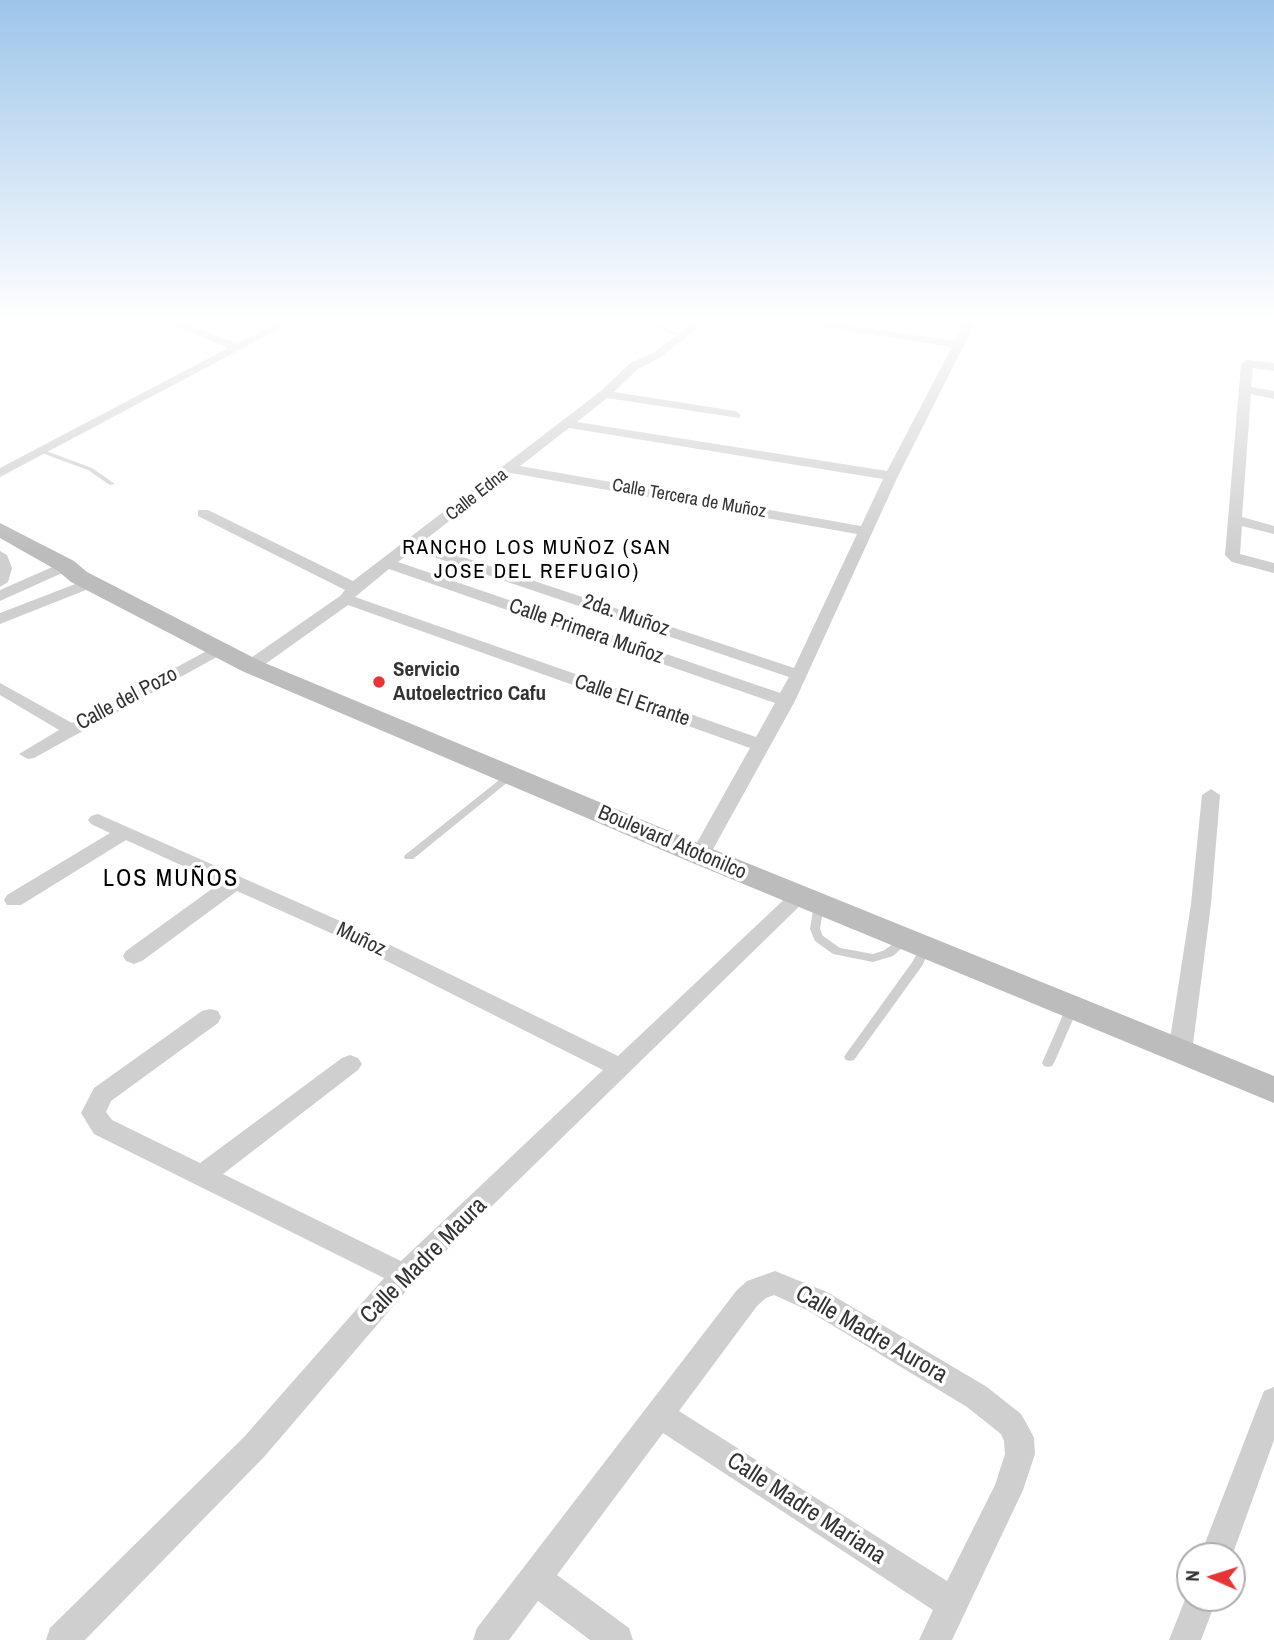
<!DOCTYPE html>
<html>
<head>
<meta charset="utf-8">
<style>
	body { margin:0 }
	#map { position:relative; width:1274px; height:1640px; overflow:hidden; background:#fff; font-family:"Archivo Narrow",sans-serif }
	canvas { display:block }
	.north { position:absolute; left:1176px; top:1542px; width:70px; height:70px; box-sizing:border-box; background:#fff; border:2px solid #adadad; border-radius:50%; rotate:273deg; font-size:19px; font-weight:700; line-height:28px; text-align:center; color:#323232 }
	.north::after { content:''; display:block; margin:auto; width:24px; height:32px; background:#e83436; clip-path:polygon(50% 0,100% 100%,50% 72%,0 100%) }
</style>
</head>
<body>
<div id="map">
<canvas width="1274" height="1640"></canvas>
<div class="north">N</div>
</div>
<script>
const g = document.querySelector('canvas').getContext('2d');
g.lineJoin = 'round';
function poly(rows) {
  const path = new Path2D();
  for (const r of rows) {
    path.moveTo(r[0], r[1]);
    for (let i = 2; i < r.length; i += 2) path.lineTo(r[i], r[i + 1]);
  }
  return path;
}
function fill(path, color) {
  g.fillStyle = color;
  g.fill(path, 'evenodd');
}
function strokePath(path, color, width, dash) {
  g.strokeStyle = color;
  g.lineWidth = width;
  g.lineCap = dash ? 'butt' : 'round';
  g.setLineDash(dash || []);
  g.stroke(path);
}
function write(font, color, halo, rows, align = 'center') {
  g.font = font + ' "Archivo Narrow",sans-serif';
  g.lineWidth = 7;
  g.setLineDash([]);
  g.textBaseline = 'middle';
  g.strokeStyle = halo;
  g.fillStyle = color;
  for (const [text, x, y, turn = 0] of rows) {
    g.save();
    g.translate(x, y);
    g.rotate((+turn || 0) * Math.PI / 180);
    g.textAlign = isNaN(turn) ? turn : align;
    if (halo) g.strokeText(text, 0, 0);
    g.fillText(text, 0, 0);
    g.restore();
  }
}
fill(poly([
	[637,321,646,321,686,336,681,337,637,321],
	[41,449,92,468,115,484,110,485,88,470,39,452,38,451,41,449],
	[511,772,516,775,514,777,413,859,405,859,404,857,405,855,508,773,511,772],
	[819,901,824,904,820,929,823,936,840,948,873,954,885,950,902,937,906,936,910,937,911,940,893,956,873,962,833,954,815,941,810,929,814,904,819,901],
	[926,943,930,944,931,947,922,966,854,1060,850,1061,846,1060,844,1057,846,1054,913,961,922,944,926,943],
	[1072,1004,1076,1005,1078,1008,1054,1063,1052,1066,1048,1067,1044,1066,1042,1063,1066,1008,1068,1005,1072,1004]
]), '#cfcfcf');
fill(poly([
	[164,321,180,321,237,344,280,321,294,321,0,477,0,468,228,348,164,321],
	[694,321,707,321,661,357,638,369,614,392,735,411,741,415,739,418,607,398,577,422,887,471,952,347,787,321,818,321,955,341,962,327,941,321,976,321,898,476,795,701,707,860,693,860,690,855,750,748,348,605,257,670,245,670,243,666,245,662,340,596,345,590,198,516,198,510,208,510,353,581,601,391,630,363,653,353,694,321],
	[569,428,883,479,861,526,520,466,569,428],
	[511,473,857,534,794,668,421,543,511,473],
	[413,550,789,677,780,693,398,562,413,550],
	[389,569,775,703,756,737,355,597,389,569],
	[1247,360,1274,363,1274,371,1253,368,1251,387,1274,391,1274,399,1251,394,1242,517,1274,526,1274,534,1242,526,1240,554,1274,563,1274,573,1232,562,1225,555,1241,364,1247,360],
	[0,551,7,555,12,568,8,582,0,587,0,551],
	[66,561,71,563,74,566,71,569,0,601,0,590,66,561],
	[91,578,96,580,99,583,96,586,0,624,0,613,91,578],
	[218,645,224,647,226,650,224,653,34,758,28,759,19,754,59,730,0,695,0,683,72,723,218,645],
	[1211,789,1220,795,1211,904,1192,1052,1188,1058,1180,1061,1172,1058,1168,1052,1191,904,1202,795,1211,789],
	[98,814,347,924,618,1056,793,891,807,891,810,896,413,1283,264,1457,85,1640,46,1640,50,1628,244,1437,384,1278,94,1134,81,1113,94,1088,202,1011,210,1009,218,1011,221,1017,218,1023,111,1101,106,1112,112,1120,200,1163,342,1058,350,1055,358,1058,362,1064,358,1070,223,1174,401,1261,603,1070,333,934,237,891,142,961,134,964,126,961,123,956,126,951,220,883,126,840,21,905,7,905,4,900,7,895,110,833,91,824,88,820,91,816,98,814],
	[775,1271,827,1292,987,1387,1021,1414,1029,1428,1034,1438,1035,1454,1023,1490,952,1640,919,1640,933,1610,663,1433,557,1575,629,1628,633,1640,590,1640,538,1601,509,1640,473,1640,477,1628,737,1290,747,1281,775,1271],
	[774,1295,807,1310,967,1407,1001,1434,1004,1441,1005,1454,995,1485,947,1581,679,1411,757,1306,766,1298,774,1295],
	[1274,1387,1274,1440,1232,1556,1200,1556,1260,1401,1264,1391,1274,1387],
	[1190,1587,1190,1598,1217,1598,1201,1640,1169,1640,1190,1587]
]), '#cfcfcf');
fill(poly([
	[0,523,74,561,87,572,260,661,710,848,1274,1076,1274,1103,690,862,242,671,71,582,58,571,0,538,0,523]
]), '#bcbcbc');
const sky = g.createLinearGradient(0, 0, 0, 551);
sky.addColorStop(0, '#9dc5ea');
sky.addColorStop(0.58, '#fff');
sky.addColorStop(1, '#ffffff00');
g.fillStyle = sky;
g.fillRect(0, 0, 1274, 551);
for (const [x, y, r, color] of [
	[379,682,7,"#e83436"]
]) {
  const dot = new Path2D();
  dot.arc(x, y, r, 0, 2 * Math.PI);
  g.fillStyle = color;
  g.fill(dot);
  strokePath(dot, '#fff', 2.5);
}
write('18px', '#323232', '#fff', [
	["Calle Edna",477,495,-38],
	["Calle Tercera de Muñoz",689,499,10]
]);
g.letterSpacing = '2px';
write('21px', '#000', '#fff', [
	["RANCHO LOS MUÑOZ (SAN",537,548],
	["JOSE DEL REFUGIO)",537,572]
]);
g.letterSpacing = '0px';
write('21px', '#323232', '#fff', [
	["2da. Muñoz",626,616,19],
	["Calle Primera Muñoz",586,632,19],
	["Calle del Pozo",127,699,-28],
	["Calle El Errante",632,701,19],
	["Boulevard Atotonilco",672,843,23],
	["Muñoz",361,940,26]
]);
write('bold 21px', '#323232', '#fff', [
	["Servicio",393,670],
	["Autoelectrico Cafu",393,694]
], 'left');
g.letterSpacing = '2px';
write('24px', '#000', '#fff', [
	["LOS MUÑOS",171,880]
]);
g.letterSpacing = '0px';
write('24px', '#323232', '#fff', [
	["Calle Madre Maura",424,1261,-45],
	["Calle Madre Aurora",871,1335,30],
	["Calle Madre Mariana",806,1509,33]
]);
</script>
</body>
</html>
